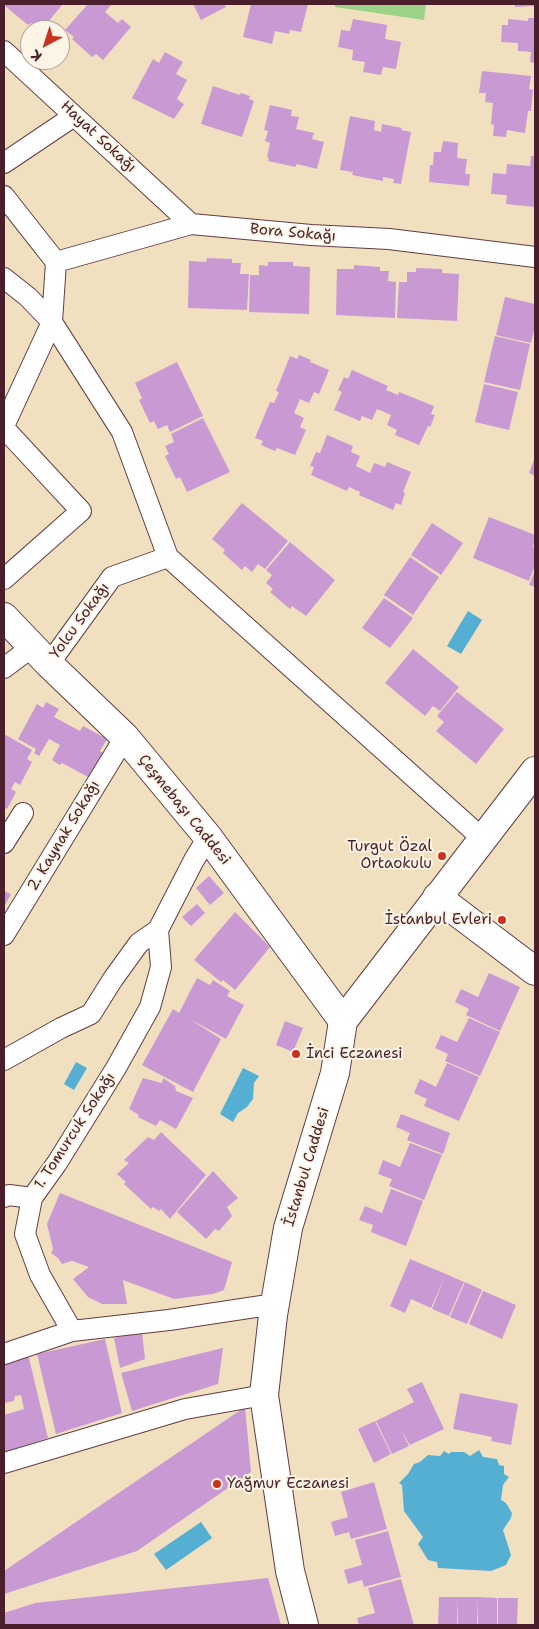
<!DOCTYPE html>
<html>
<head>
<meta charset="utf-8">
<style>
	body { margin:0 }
	#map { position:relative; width:539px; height:1629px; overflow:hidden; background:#f0e0c0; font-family:"Shantell Sans",sans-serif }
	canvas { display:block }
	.frame { position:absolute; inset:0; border:5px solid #4a1f2b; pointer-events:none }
	.north { position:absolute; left:20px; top:20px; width:50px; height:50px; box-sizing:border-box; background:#fcf5e5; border:1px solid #b59f9b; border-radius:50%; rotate:220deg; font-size:14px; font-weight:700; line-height:20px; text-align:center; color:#4a1f2b }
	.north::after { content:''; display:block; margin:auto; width:18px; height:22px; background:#c8321e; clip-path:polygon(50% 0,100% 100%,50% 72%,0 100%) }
</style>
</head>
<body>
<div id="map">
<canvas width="539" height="1629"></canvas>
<div class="frame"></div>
<div class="north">K</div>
</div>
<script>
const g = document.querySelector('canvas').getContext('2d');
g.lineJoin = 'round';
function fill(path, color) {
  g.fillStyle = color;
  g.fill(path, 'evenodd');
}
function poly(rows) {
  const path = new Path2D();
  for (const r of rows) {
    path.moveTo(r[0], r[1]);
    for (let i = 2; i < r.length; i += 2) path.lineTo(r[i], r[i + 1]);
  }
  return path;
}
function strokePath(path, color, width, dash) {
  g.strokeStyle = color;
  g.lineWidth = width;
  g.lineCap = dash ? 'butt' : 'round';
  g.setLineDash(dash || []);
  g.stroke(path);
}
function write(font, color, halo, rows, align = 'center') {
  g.font = font + ' "Shantell Sans",sans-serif';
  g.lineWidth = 4;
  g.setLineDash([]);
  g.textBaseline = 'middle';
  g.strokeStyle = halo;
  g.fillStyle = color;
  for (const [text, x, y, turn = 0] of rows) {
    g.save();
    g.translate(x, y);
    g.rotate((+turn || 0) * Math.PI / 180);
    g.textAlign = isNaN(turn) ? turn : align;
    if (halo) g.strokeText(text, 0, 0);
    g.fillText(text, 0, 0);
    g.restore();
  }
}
fill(poly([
	[335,4,426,4,424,20,335,7]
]), '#9ad387');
fill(poly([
	[468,611,482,620,461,654,447,646],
	[76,1062,87,1068,74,1090,64,1084],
	[243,1068,259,1076,254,1083,253,1099,247,1107,238,1113,233,1122,220,1114],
	[479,1450,483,1457,497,1459,499,1465,504,1466,504,1474,509,1477,503,1485,501,1500,506,1503,512,1513,511,1518,503,1530,511,1555,506,1565,491,1571,438,1568,437,1562,428,1560,418,1544,423,1537,404,1511,402,1485,399,1483,408,1474,414,1464,420,1462,428,1455,440,1456,444,1451,449,1454,451,1452,464,1452,470,1456],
	[201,1522,212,1538,166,1570,154,1554]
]), '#54afd2');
fill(poly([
	[6,4,63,4,41,30,31,23,28,25,5,6],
	[88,4,109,4,111,5,105,12,118,23,122,19,131,27,103,60,96,54,92,57,72,39,74,37,65,30],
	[193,4,224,4,226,7,201,20],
	[251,4,308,4,301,32,290,30,289,34,275,31,272,44,243,37],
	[515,4,535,4,535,6,515,7],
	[528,18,535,18,535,63,530,62,531,52,518,51,518,43,501,42,502,25,508,25,508,19,528,21],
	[353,19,387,25,385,39,401,42,396,69,383,67,381,75,363,72,365,62,352,60,353,50,338,47,341,30,350,31],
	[165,52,183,62,176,74,187,80,177,99,184,104,174,119,132,98,153,59,159,63],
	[482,71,531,76,529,89,533,90,531,111,528,111,525,133,507,130,506,137,493,136,494,125,491,124,493,103,485,102,486,93,479,93],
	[213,86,240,95,241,93,250,96,249,99,254,101,242,137,201,124],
	[270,105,292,110,291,116,299,117,296,129,314,133,312,139,324,142,317,169,297,164,295,167,268,161,269,158,267,157,270,143,265,141,268,131,264,130],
	[350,116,375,121,374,130,381,132,382,124,402,128,401,130,411,132,401,184,393,183,394,179,383,177,383,181,352,175,353,172,340,170],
	[443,141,458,143,457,158,467,159,465,174,470,174,469,186,429,182,430,165,433,165,434,152,441,152],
	[531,156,535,156,535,207,506,204,507,195,491,194,493,173,506,174,507,164,530,166],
	[207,258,232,259,232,263,241,263,240,274,249,274,247,310,188,308,189,261,206,262],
	[268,262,293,262,293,266,310,267,309,314,249,312,250,275,259,275,259,265,268,266],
	[354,265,380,267,380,271,389,271,388,281,396,282,395,318,336,315,337,269,354,269],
	[416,268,442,269,442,273,459,274,457,321,397,318,399,282,407,282,407,272,416,272],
	[505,297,535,304,535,326,531,343,496,335],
	[495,336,530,344,520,390,484,382],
	[299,355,311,360,310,362,329,370,319,394,314,392,309,403,300,399,294,413,304,418,300,427,306,430,295,455,277,448,275,451,261,445,263,441,255,438,270,402,274,403,279,392,276,391,290,356,297,359],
	[177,362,203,416,170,432,167,425,158,429,154,421,150,423,139,400,142,398,135,383],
	[352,370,388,386,386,390,398,395,399,392,434,406,431,414,435,415,430,427,428,426,419,445,395,435,397,430,387,425,391,415,377,409,372,420,362,416,360,421,334,410,342,392,338,390,344,377,348,379],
	[484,384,518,392,509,430,475,422],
	[203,418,230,472,187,492,180,477,176,479,165,456,169,454,165,446,174,442,171,434],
	[327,435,353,446,351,452,360,456,356,466,370,473,374,463,385,467,387,462,411,472,403,492,405,493,401,505,396,503,393,510,359,495,360,492,349,487,347,491,311,475,314,467,310,466,316,452,320,453],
	[535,457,535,476,529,473],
	[242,503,288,541,265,569,258,564,252,572,245,566,242,570,223,553,225,550,212,539],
	[489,517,535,535,533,548,535,549,535,565,529,581,473,558],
	[432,523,463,543,441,575,411,555],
	[290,542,335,580,306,616,292,606,290,609,270,592,273,589,266,583,272,575,266,570],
	[410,557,439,577,413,615,384,595],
	[535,570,535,587,529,585],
	[384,598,413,618,390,648,362,628],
	[413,649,459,687,440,711,433,706,425,716,385,683],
	[457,692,504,729,476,764,436,731,444,722,437,716],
	[46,702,59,709,54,717,80,731,83,726,107,739,100,751,103,753,90,778,62,763,60,765,52,760,60,745,49,739,39,756,34,753,36,749,18,739,37,704,43,708],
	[4,734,32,750,27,759,32,762,20,785,15,782,11,789,16,792,7,809,4,807],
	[209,876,224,893,210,905,196,888],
	[4,891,11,894,4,907],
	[197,904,205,913,191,926,182,917],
	[235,912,270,947,235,990,223,980,221,982,194,960],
	[489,973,520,987,500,1031,466,1015,469,1009,455,1002,461,989,478,997],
	[197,978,210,985,213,980,230,991,227,996,244,1005,226,1039,188,1018,221,1039,193,1092,142,1065,173,1009,179,1013],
	[469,1018,500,1032,480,1076,445,1061,448,1054,435,1048,441,1035,457,1042],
	[285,1021,303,1028,293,1052,276,1045],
	[447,1063,479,1077,459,1121,424,1106,427,1099,414,1093,420,1079,436,1087],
	[143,1078,162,1083,163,1078,175,1086,176,1091,193,1098,176,1129,160,1120,156,1126,138,1117,139,1115,129,1109],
	[401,1114,450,1133,443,1154,407,1140,410,1133,396,1127],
	[161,1132,206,1175,170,1219,161,1209,159,1211,153,1207,151,1209,124,1184,126,1182,117,1174,129,1163,124,1160,148,1137,154,1140],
	[410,1143,442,1155,424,1200,389,1186,392,1179,378,1174,383,1160,400,1167],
	[213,1171,238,1198,227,1207,232,1216,219,1231,215,1229,206,1239,177,1212],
	[391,1189,423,1201,406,1246,371,1232,373,1225,359,1220,365,1206,382,1213],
	[60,1193,232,1262,224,1290,213,1294,174,1299,123,1280,127,1304,102,1304,88,1297,73,1279,89,1267,72,1261,62,1264,58,1258,51,1253,53,1249,47,1224],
	[410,1259,446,1274,431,1308,411,1299,405,1313,390,1306],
	[446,1274,464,1282,449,1316,432,1309],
	[465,1282,482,1290,467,1324,450,1317],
	[483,1291,516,1305,502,1339,469,1324],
	[142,1332,145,1359,120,1368,114,1338],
	[105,1339,122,1413,56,1434,37,1354],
	[223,1348,218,1384,132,1411,121,1373],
	[28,1354,48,1438,4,1452,4,1415,24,1409,21,1395,15,1396,14,1401,4,1403,4,1360],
	[422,1382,444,1429,410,1445,401,1430,409,1446,392,1454,376,1421,414,1402,407,1389],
	[460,1393,518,1404,511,1445,491,1441,492,1437,453,1429],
	[245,1407,251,1472,137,1551,4,1594,4,1571],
	[375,1421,391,1454,374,1463,358,1429],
	[374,1482,387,1529,351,1539,349,1532,335,1536,331,1522,348,1517,341,1492],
	[388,1531,401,1577,364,1587,362,1580,348,1584,344,1570,362,1565,355,1540],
	[268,1578,281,1625,4,1625,4,1613,35,1603],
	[401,1579,414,1625,359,1625,357,1618,375,1613,368,1588],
	[439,1597,458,1597,457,1625,438,1625],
	[458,1597,478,1597,477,1625,458,1625],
	[478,1597,497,1598,497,1625,478,1625],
	[498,1598,518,1598,517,1625,498,1625]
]), '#c999d4');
const street = poly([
	[4,51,191,224],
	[4,163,74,116],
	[4,196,56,262,52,322,4,426],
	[56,262,191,224,311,235,389,239,535,257],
	[4,278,28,297,52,322,122,432,168,557,483,839],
	[4,428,81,511,4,579],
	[49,664,112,577,168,557],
	[4,668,32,647],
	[4,843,23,813],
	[4,935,125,737],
	[4,1060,61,1028,91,1014,113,979,139,943,158,930,194,860,208,837],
	[4,1197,9,1195,32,1198],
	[72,1331,40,1275,25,1234,32,1198,57,1163,116,1068,150,1007,161,967,158,930],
	[4,1354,72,1331,169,1320,275,1304],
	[4,1463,185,1409,264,1395]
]);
const secondary = poly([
	[4,617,49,664,125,737,208,837,343,1021],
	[437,897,535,971]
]);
const primary = poly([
	[304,1625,290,1571,264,1395,273,1315,288,1228,335,1073,343,1021,535,771]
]);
strokePath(street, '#633c41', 22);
strokePath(secondary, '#633c41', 30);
strokePath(primary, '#633c41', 30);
strokePath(street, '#fff', 20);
strokePath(secondary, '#fff', 28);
strokePath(primary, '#fff', 28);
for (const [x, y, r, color] of [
	[442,856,5,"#c8321e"],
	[502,920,5,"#c8321e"],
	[296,1054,5,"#c8321e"],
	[217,1484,5,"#c8321e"]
]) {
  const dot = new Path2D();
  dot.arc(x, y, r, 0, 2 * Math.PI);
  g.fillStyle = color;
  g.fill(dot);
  strokePath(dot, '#fcf5e5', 2);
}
write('15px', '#4a1f2b', '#fcf5e5', [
	["Hayat Sokağı",98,137,43],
	["Bora Sokağı",293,233,5],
	["Yolcu Sokağı",80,621,-54],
	["Çeşmebaşı Caddesi",184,810,51],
	["2. Kaynak Sokağı",64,836,-59],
	["1. Tomurcuk Sokağı",75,1131,-57],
	["İstanbul Caddesi",307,1167,-73]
]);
write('15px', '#4a1f2b', '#fcf5e5', [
	["Turgut Özal",432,847],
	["Ortaokulu",432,864],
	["İstanbul Evleri",492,920],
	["İnci Eczanesi",306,1054,"left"],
	["Yağmur Eczanesi",227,1484,"left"]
], 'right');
</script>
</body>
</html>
